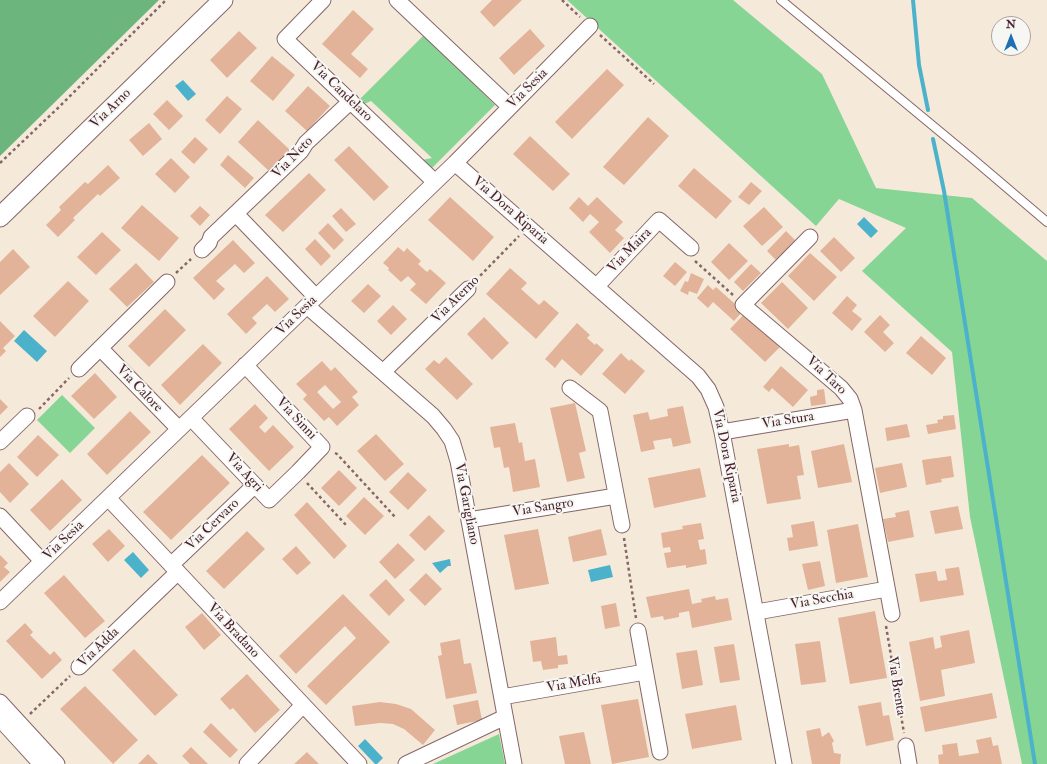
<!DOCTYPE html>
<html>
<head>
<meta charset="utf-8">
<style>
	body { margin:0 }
	#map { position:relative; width:1047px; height:764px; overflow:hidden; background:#f5eada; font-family:"IM FELL Double Pica",serif }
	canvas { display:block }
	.north { position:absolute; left:991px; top:16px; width:40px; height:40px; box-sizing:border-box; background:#f6f6f2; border:1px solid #b1a0a2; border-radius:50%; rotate:0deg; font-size:11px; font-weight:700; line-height:16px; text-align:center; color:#4a1f2b }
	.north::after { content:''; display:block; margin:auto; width:14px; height:18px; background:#1f6fb2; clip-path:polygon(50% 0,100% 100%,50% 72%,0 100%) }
</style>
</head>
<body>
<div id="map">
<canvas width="1047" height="764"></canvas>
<div class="north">N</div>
</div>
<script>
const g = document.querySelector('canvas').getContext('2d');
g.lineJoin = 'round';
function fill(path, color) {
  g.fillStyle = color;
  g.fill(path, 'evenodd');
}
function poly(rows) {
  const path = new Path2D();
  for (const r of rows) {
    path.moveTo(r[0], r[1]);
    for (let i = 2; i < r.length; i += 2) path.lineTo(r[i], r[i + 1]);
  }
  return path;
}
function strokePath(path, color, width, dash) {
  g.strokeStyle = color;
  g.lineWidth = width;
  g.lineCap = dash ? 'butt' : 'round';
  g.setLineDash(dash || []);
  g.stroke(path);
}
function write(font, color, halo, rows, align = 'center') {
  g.font = font + ' "IM FELL Double Pica",serif';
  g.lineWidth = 4;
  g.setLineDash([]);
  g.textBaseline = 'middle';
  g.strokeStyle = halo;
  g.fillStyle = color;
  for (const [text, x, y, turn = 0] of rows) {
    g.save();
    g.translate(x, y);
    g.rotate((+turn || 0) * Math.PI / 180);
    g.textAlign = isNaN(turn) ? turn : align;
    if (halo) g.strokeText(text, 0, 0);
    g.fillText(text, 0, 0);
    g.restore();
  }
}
fill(poly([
	[567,0,733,0,822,74,876,188,972,198,1047,261,1047,764,1022,764,970,517,952,352,862,271,906,228,839,199,816,226],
	[424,35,495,105,431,169,422,160,432,158,371,101,364,104,359,100],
	[62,395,95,428,70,453,37,420],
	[499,734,505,764,433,764]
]), '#86d595');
fill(poly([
	[0,0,159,0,0,156]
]), '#6cb67e');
fill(poly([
	[183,80,196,94,188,101,175,86],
	[864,217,878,231,871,238,857,224],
	[24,330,47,351,37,362,14,341],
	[133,552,149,570,141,578,124,560],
	[450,559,451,566,448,566,440,573,432,563],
	[610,565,613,577,591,582,588,570],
	[365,739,383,758,377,764,375,764,358,746]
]), '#4cb2cb');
strokePath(poly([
	[913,0,919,65,928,110],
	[933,139,944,191,1035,764]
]), '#4cb2cb', 4);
fill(poly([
	[492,0,522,0,494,27,480,12],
	[353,10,374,29,351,54,368,69,360,78,322,44],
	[530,29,545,46,514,75,499,58],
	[239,31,257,48,227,78,210,60],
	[272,56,295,75,273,101,250,81],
	[607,69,624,85,572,139,555,122],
	[308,86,330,106,307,131,285,111],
	[227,96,242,109,220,134,205,120],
	[167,100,183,116,169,130,153,114],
	[648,117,669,136,624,185,603,167],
	[258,120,290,150,270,172,238,142],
	[149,123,162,139,143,156,129,140],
	[530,136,570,174,553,191,513,154],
	[195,137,208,149,194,164,181,152],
	[349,146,389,187,374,201,334,160],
	[228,155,254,178,245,188,220,165],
	[171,158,190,177,175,193,155,174],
	[108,165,120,178,100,196,98,194,73,218,75,220,58,237,46,225,61,210,59,207,85,182,88,184],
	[694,168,732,201,716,219,678,186],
	[309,173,326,190,283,232,265,215],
	[751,182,762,191,749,205,738,197],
	[450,197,494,237,473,261,428,220],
	[579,197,588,206,597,197,623,222,615,230,624,238,610,253,589,232,599,222,590,214,583,222,569,208],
	[142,205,179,238,159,261,121,228],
	[200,206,210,215,200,226,190,216],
	[764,207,783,227,762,246,743,226],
	[341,208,356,224,346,232,332,216],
	[328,223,344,240,334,250,318,233],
	[786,231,797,242,778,262,767,251],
	[102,232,121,250,96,275,77,257],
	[834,237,855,258,841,272,820,251],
	[315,239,331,256,321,266,305,249],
	[233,240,255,263,244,273,235,264,216,281,225,289,214,300,193,278],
	[729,243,748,261,729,280,711,262],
	[398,247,404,252,407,248,421,261,418,264,427,272,430,269,446,283,426,304,410,290,416,284,408,276,401,282,388,270,389,268,383,263],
	[13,249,30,267,0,295,0,262],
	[810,253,837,277,814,301,788,276],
	[675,262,687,272,675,286,663,276],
	[136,263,154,282,127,307,109,289],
	[751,264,761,273,743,291,734,282],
	[510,268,527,283,521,289,539,305,544,300,559,313,536,339,486,294],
	[691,273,704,279,697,294,689,291,688,295,680,291,685,281,688,282],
	[267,276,289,299,275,312,267,304,252,318,257,323,246,334,227,314],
	[68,281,89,301,55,337,33,316],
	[782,282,808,308,788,329,761,303],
	[368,284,381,296,364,313,351,301],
	[708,285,713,290,716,287,743,311,734,321,713,302,708,308,697,298],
	[847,296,857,305,852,311,862,319,852,331,832,313],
	[393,305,407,319,391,335,377,321],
	[165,309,186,330,149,367,128,346],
	[746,312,782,345,765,362,730,329],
	[880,315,890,325,883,332,894,343,885,352,864,332],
	[484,317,509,343,492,360,467,334],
	[0,321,15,336,3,348,6,351,0,357],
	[577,323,590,335,587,338,595,345,596,343,604,350,581,376,562,359,555,368,545,359],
	[921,336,946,358,932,375,906,353],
	[203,344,222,363,180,405,161,385],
	[621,353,629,361,631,359,645,371,625,394,602,374],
	[446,357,473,384,457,400,425,369,434,360,439,364],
	[322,361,331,371,335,367,358,392,352,397,359,405,337,426,329,417,324,421,303,399,307,395,296,384],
	[325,385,341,402,333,409,317,392],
	[781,366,808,390,793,407,772,388,769,392,763,387],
	[95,373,117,397,94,419,71,396],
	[824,389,826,404,811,406,810,397,817,395,817,390],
	[0,399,8,407,0,415],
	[575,403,586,451,579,453,585,478,567,482,550,408],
	[255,404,268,418,259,427,265,433,273,425,294,447,269,471,229,429],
	[683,406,691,443,673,447,671,438,653,441,655,449,641,452,633,415,648,412,650,420,668,416,667,409],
	[130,411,151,432,107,475,87,454],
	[954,415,956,429,928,434,926,425,938,423,937,420,943,419,943,416],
	[515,423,519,443,522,442,525,461,535,459,540,487,513,492,509,467,504,468,500,447,494,448,490,427],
	[907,424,910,437,887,441,885,428],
	[376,434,404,464,385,481,357,451],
	[38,435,59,455,37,477,17,457],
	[789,444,789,447,799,445,804,475,797,476,801,499,767,504,757,449],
	[844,444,852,482,818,488,811,451],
	[202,455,230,483,171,540,143,512],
	[951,456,954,477,941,479,942,482,926,485,922,460],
	[9,463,29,484,10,503,0,492,0,472],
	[902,463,907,487,880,493,875,468],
	[700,468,706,497,654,508,648,478],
	[339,470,357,488,339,506,321,488],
	[408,472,427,490,408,510,389,492],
	[62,479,82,500,50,531,30,510],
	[364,497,384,516,365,535,346,516],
	[307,502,347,546,334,559,294,515],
	[958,506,963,529,935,534,930,511],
	[909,510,914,537,888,542,883,519,896,517,895,513],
	[429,515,445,531,425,551,409,535],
	[814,521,818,546,789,551,787,538,793,537,791,525],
	[701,523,704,539,698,540,700,550,705,549,707,564,686,568,686,565,667,568,664,553,671,552,670,547,663,548,661,533,683,529,682,526],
	[858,524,868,577,836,583,827,530],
	[109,529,125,546,108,562,92,544],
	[538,529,549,584,515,590,504,535],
	[601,529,607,555,573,562,568,537],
	[247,531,265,549,224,589,206,571],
	[398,543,415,560,395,579,379,562],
	[296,546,311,563,297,575,282,559],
	[0,555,8,563,4,567,10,572,0,582],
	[820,561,825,586,808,590,802,564],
	[959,567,964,595,920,602,915,574,936,571,938,581,947,580,945,569],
	[426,573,442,589,425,606,409,590],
	[64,575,105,621,85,638,44,593],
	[386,579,405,600,389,616,369,595],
	[689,589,692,604,702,602,701,599,715,596,716,600,728,598,732,620,692,628,689,611,679,613,679,617,664,620,663,616,651,618,646,597],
	[343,594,390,642,326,705,307,686,356,638,345,626,296,674,279,656],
	[616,603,620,626,605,629,601,606],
	[875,611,887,678,850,684,838,618],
	[202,613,221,635,204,650,185,627],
	[25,623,33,632,30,635,50,655,54,651,62,660,42,679,6,641],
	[969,630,975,663,941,670,945,696,920,701,909,642,933,637,935,649,942,647,940,636],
	[556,637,558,656,567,655,568,664,558,665,558,668,543,670,541,661,533,662,530,641],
	[460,639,464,664,471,663,477,693,446,699,438,656,442,655,440,643],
	[820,641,826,682,801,685,795,644],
	[734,644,740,680,720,683,714,647],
	[134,649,178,695,155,716,112,670],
	[697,650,703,685,682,689,676,653],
	[247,674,280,710,255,733,233,708,230,710,220,699],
	[85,686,138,740,113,764,60,709],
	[992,693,997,718,925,732,920,707],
	[638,699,649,757,612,764,601,705],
	[478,700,482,720,457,725,453,705],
	[380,702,396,704,411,709,435,730,423,745,404,729,393,724,380,723,355,726,352,706],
	[881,702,883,716,889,715,894,740,866,746,858,706],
	[736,705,742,740,692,749,685,714],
	[211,723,238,750,230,758,203,732],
	[820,728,822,737,829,732,834,741,832,743,834,753,841,754,840,764,812,764,806,731],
	[584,732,591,764,565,764,559,736],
	[991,737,993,746,998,745,1002,764,939,764,938,755,943,754,942,745,957,743,959,756,979,753,976,740],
	[191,747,208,764,190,764,182,756],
	[307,752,319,764,294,764],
	[148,754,158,764,138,764]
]), '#e2b399');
const service = poly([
	[781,0,973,159,1047,222]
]);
const minor = poly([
	[323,0,285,39,435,182],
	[397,0,510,107],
	[455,163,698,376,708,389,716,407,722,432,784,764],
	[236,214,316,297],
	[810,237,743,305,841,388,850,399,854,410,892,614],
	[202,250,209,243,211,237,301,151,306,143,351,101],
	[596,287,659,220,691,248],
	[307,306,433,416,444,429,452,441,458,461,514,764],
	[100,348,179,429],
	[79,369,167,282],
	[383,372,468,289],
	[570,388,600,411,622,525],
	[191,418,269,500,298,472,322,447,245,365],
	[722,432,854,410],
	[0,442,27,416],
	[108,498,359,764],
	[0,516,42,561],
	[469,520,616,496],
	[171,565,255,485],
	[0,602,455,163,590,26],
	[757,612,887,589],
	[638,631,660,752],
	[79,667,178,572],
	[502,697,645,672],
	[0,702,57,764],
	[0,719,41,764],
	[906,746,909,764],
	[247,764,303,705],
	[406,764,505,717]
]);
const tertiary = poly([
	[0,217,223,0]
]);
strokePath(service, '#866668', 10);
strokePath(minor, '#866668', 17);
strokePath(tertiary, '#866668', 21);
strokePath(poly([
	[562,0,580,17],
	[600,35,654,84],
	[0,163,58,108,166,0],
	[695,261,733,295],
	[176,273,191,259],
	[476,280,519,236],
	[39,409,69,378],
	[335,453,337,454,396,518],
	[307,483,346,525],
	[624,538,636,618],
	[886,626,904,733],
	[30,714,70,676]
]), '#866668', 2.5, [3, 3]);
strokePath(service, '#fff', 8);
strokePath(minor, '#fff', 15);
strokePath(tertiary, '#fff', 19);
write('14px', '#4a1f2b', '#f6f6f2', [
	["Via Sesia",528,89,-45],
	["Via Candelaro",341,92,44],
	["Via Arno",111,109,-44],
	["Via Neto",293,158,-46],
	["Via Dora Riparia",510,211,41],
	["Via Maira",630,251,-46],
	["Via Aterno",456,300,-45],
	["Via Sesia",297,316,-44],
	["Via Taro",826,376,43],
	["Via Calore",139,389,46],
	["Via Sinni",296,419,47],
	["Via Stura",788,421,-9],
	["Via Dora Riparia",726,456,78],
	["Via Agri",244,473,47],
	["Via Garigliano",466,504,79],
	["Via Sangro",543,508,-9],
	["Via Cervaro",213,525,-44],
	["Via Sesia",64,541,-44],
	["Via Secchia",822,600,-10],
	["Via Bradano",233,631,47],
	["Via Adda",99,648,-44],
	["Via Melfa",574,684,-10],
	["Via Brenta",896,686,81]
]);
</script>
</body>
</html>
